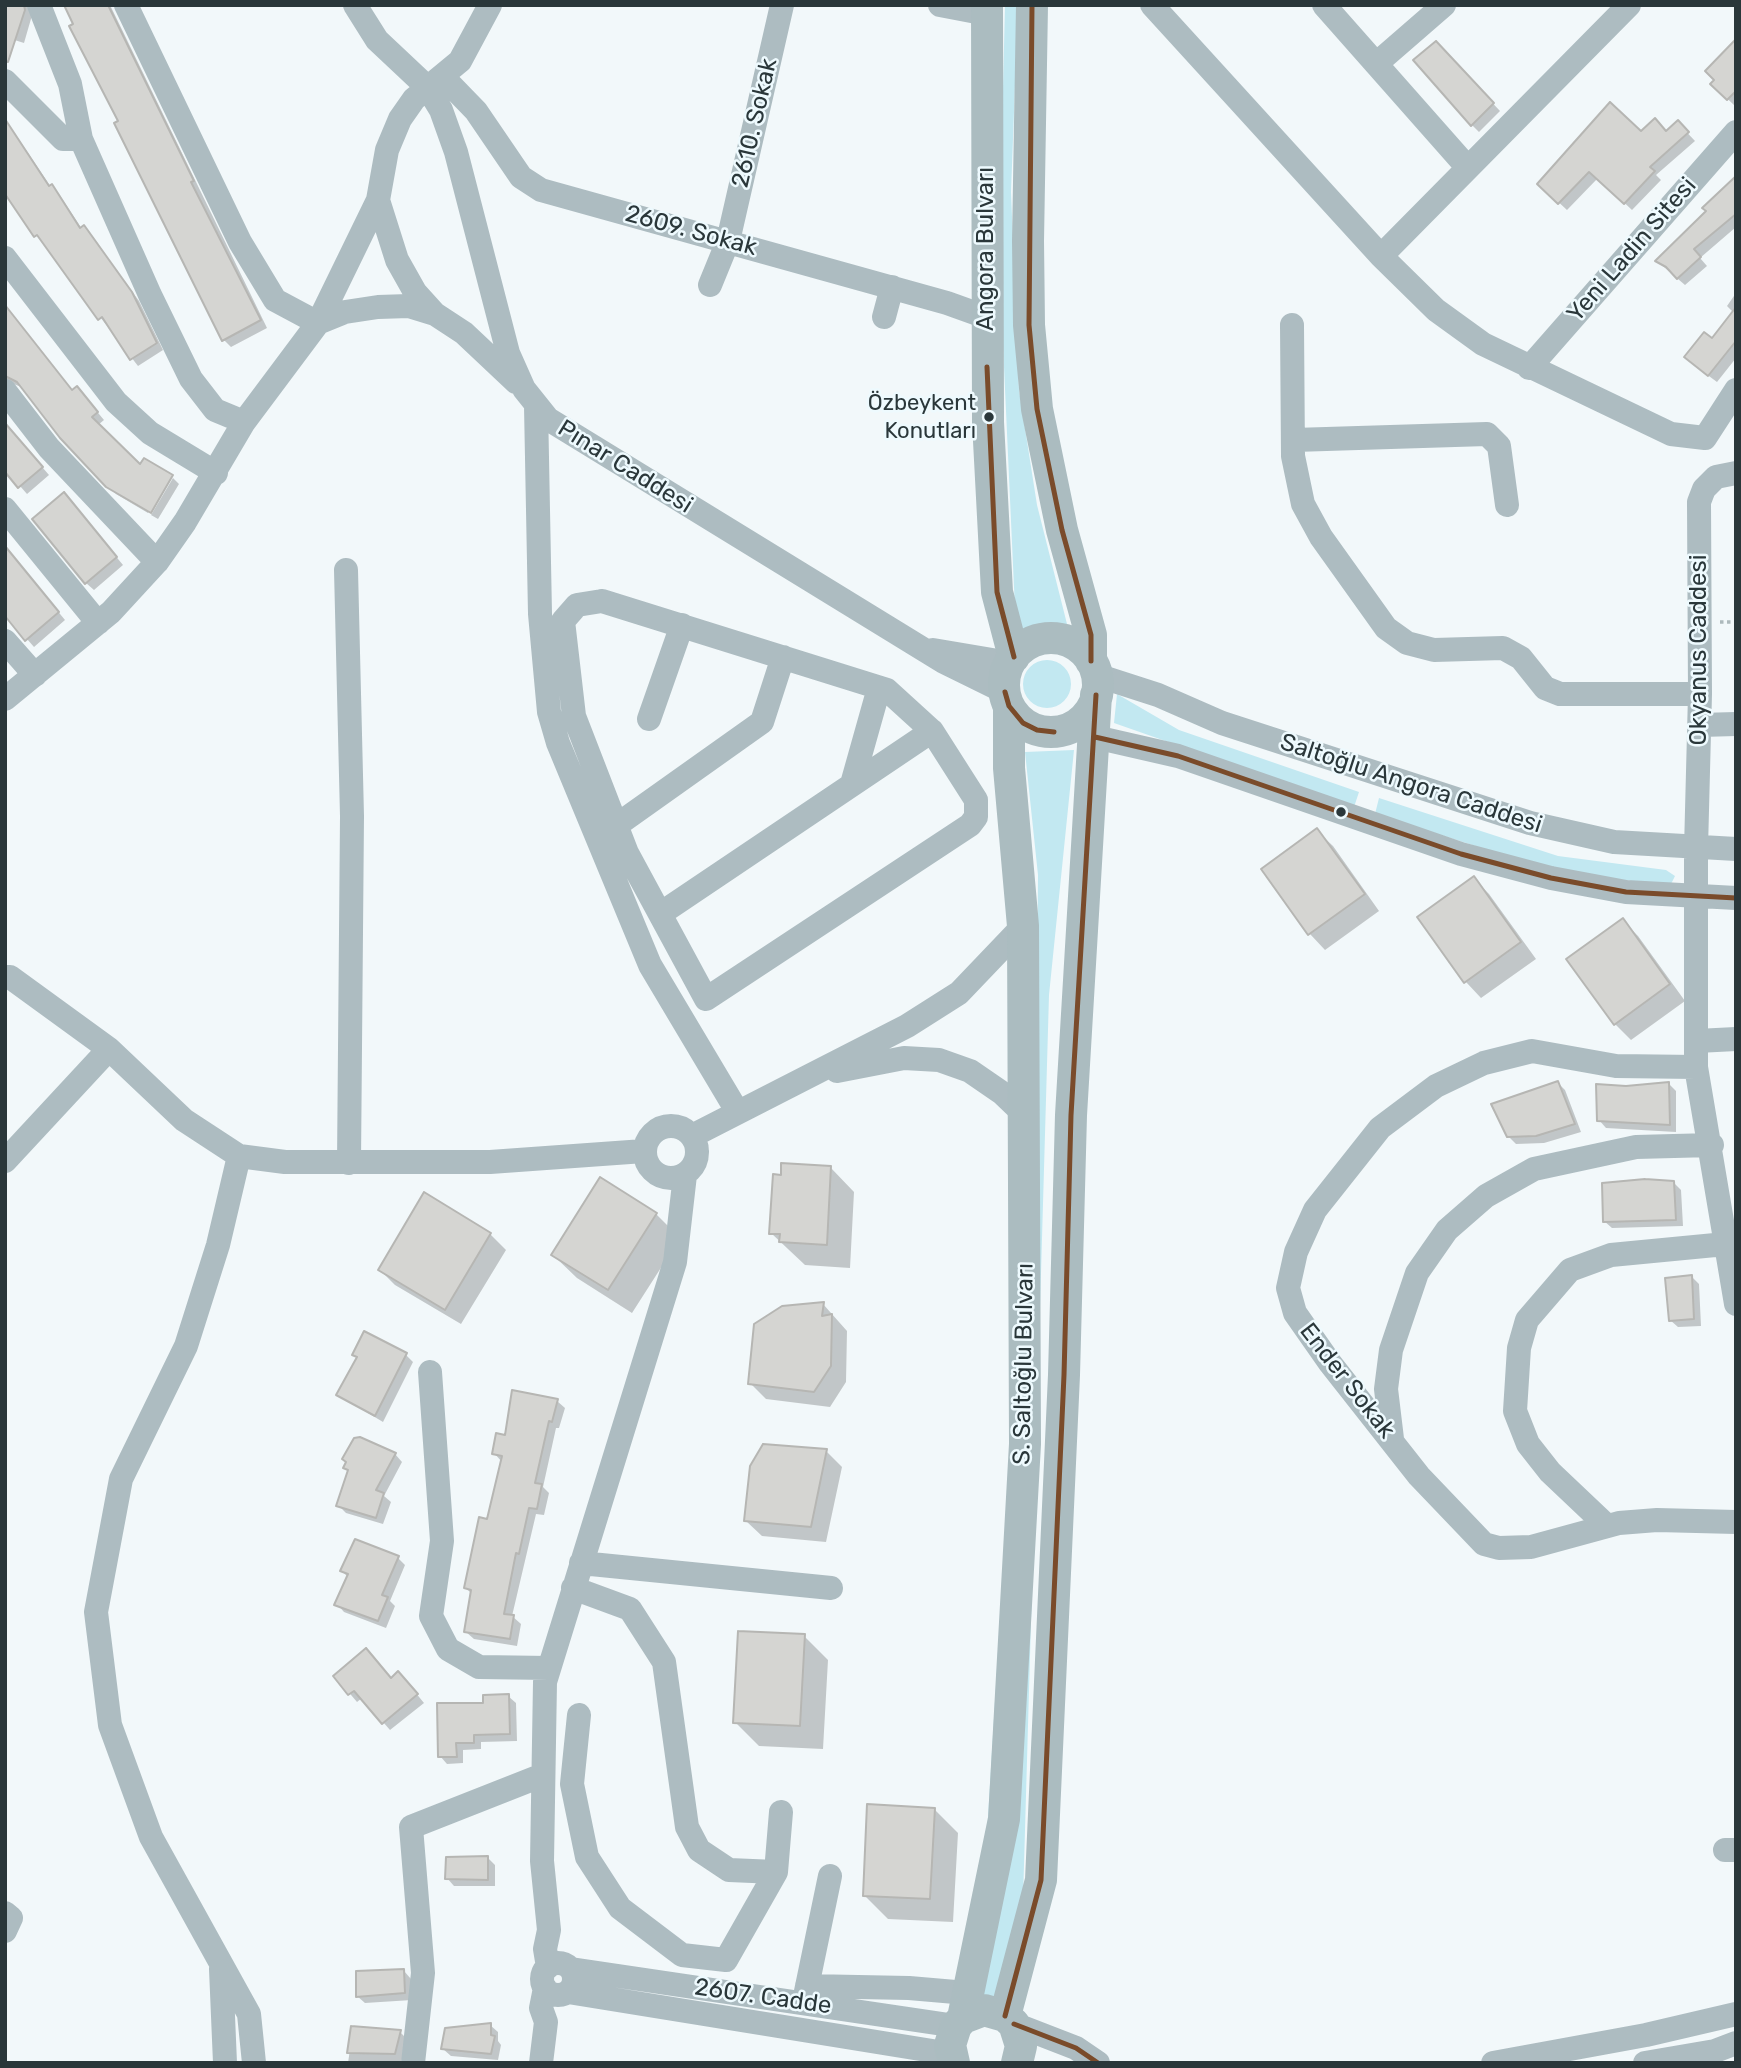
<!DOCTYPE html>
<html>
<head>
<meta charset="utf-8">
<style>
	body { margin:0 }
	#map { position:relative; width:1741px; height:2068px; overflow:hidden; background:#f2f8fa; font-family:Rubik,sans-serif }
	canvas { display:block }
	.frame { position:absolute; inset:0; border:7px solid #2a373a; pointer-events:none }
</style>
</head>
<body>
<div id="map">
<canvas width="1741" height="2068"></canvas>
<div class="frame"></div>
</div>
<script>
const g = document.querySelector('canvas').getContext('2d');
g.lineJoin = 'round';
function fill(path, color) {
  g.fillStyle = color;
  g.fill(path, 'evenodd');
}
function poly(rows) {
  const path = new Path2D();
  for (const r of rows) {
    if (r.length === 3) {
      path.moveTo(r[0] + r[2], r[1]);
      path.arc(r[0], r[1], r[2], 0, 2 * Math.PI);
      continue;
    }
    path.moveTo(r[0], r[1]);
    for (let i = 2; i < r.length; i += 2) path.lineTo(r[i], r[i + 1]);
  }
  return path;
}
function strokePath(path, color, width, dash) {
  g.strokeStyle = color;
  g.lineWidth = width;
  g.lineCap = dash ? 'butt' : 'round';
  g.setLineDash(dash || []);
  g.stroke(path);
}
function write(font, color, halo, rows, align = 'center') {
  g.font = font + ' Rubik,sans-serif';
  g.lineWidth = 5;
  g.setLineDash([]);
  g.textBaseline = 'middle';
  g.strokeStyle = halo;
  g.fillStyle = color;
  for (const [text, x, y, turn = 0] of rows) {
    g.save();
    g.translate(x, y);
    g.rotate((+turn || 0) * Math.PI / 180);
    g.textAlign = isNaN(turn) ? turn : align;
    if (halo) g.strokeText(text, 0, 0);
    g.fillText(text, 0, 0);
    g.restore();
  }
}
fill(poly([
	[1005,5,1018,5,1011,192,1019,390,1037,505,1067,624,1016,631,1003,345,1001,171],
	[1047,684,24],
	[1117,694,1179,730,1359,792,1354,807,1114,723],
	[1074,750,1049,995,1023,1899,1015,2006,977,1999,1037,1005,1038,875,1025,752],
	[1379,798,1558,856,1666,870,1675,876,1670,886,1554,871,1375,814]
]), '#c2e8f1');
fill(poly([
	[5,5,35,5,24,43,5,37],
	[65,5,110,5,267,328,231,347,224,340],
	[1436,43,1500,111,1479,132,1472,125],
	[1736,45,1736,106,1735,106,1712,84],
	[5,119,51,187,59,194,82,229,91,235,139,301,163,350,138,366,5,194],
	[1678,123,1695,141,1656,175,1661,180,1632,210,1598,178,1567,210,1539,184,1667,133],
	[1736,179,1736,227,1700,258,1707,266,1685,285,1657,261,1708,212],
	[1736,293,1736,358,1717,382,1694,365,1734,313,1727,306],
	[5,305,73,391,84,396,104,420,98,425,140,467,171,476,148,513,116,494,62,437,24,388,11,383,5,387],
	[5,424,49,475,27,494,20,486],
	[173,478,179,484,158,519,151,515],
	[71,502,123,565,94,590,86,583],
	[14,558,65,620,34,647,27,639],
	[1317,831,1333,846,1379,911,1325,950,1310,934,1263,869],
	[1473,878,1489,894,1536,959,1481,998,1466,982,1419,918],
	[1623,921,1638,936,1685,1001,1631,1040,1615,1024],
	[1558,1083,1565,1090,1581,1132,1544,1143,1516,1144,1508,1136],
	[1668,1083,1676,1091,1676,1132,1606,1128,1599,1120,1626,1087],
	[831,1168,854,1192,850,1268,805,1265,771,1233],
	[1673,1182,1681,1190,1683,1226,1612,1228,1604,1221],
	[656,1214,680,1238,632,1313,577,1278,553,1255],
	[490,1234,506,1250,461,1324,395,1285,380,1270],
	[1692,1277,1699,1284,1701,1326,1678,1327,1670,1320],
	[823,1304,847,1331,846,1382,830,1407,766,1399,750,1383],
	[354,1354,406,1355,413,1362,383,1422,338,1395,358,1358],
	[557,1401,565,1408,559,1428,556,1428,543,1487,549,1493,544,1515,536,1514,512,1616,521,1624,517,1646,474,1639,466,1632,472,1594,466,1588,488,1521,502,1462,494,1453,506,1437],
	[826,1451,842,1467,826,1542,762,1536,746,1521],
	[395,1454,402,1462,384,1496,391,1502,383,1524,346,1513,338,1505,349,1472,345,1468],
	[398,1558,405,1565,390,1601,395,1606,386,1628,344,1612,337,1604,348,1577,342,1571],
	[804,1636,828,1660,823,1749,759,1746,735,1722],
	[335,1676,406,1681,424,1703,390,1730,362,1698,357,1702],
	[508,1696,516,1703,517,1741,481,1742,481,1749,463,1750,463,1763,447,1764,440,1756,485,1704],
	[934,1809,958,1833,953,1922,888,1919,864,1895],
	[488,1858,495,1865,495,1886,454,1886,447,1878],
	[404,1971,411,1979,412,2000,365,2003,357,1996],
	[490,2025,498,2032,498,2041,501,2045,498,2060,451,2056,443,2049],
	[353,2028,400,2032,407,2039,401,2063,348,2063]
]), '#0003');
const building = poly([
	[5,5,24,5,25,10,8,62,5,61,5,5],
	[64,5,108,5,194,181,191,182,261,320,222,341,114,123,118,121,69,26,73,24,64,5],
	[1736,39,1736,91,1727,100,1710,84,1714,80,1705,71,1736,39],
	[1436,41,1494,103,1471,126,1413,60,1436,41],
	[1610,102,1641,131,1655,118,1666,131,1678,120,1689,132,1650,167,1655,171,1624,204,1589,172,1558,204,1537,184,1610,102],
	[5,119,49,186,52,184,80,228,84,225,132,292,157,343,130,360,102,317,98,320,37,235,34,237,5,194,5,119],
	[1736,176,1736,214,1694,249,1701,257,1677,279,1666,267,1655,261,1706,211,1702,208,1736,176],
	[5,305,72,390,77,386,98,412,92,417,140,464,144,458,173,475,151,513,106,487,60,438,17,382,5,376,5,305],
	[1736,307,1736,341,1708,376,1684,357,1704,332,1712,338,1736,307],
	[5,423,43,467,18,488,5,472,5,423],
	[64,492,117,557,85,584,32,519,64,492],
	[5,546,59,612,25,641,5,616,5,546],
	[1317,828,1365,894,1308,935,1261,869,1317,828],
	[1474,876,1521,942,1464,983,1417,917,1474,876],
	[1623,918,1670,984,1614,1025,1566,959,1623,918],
	[1558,1081,1575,1124,1536,1136,1507,1137,1491,1104,1558,1081],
	[1669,1082,1670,1125,1597,1121,1596,1084,1626,1086,1669,1082],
	[781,1163,831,1166,827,1245,779,1242,780,1234,769,1234,773,1174,781,1175,781,1163],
	[600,1177,657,1213,608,1290,551,1255,600,1177],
	[1645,1179,1674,1181,1676,1220,1603,1222,1602,1183,1645,1179],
	[424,1192,491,1233,445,1310,378,1270,424,1192],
	[1692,1275,1694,1319,1669,1321,1665,1278,1692,1275],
	[824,1302,822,1316,832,1314,831,1366,814,1392,748,1384,754,1324,782,1306,824,1302],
	[364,1331,407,1353,375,1416,336,1395,357,1357,352,1355,364,1331],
	[512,1390,558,1399,552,1422,549,1421,535,1483,542,1484,537,1509,529,1508,519,1554,516,1553,504,1614,514,1615,510,1639,464,1632,471,1590,464,1588,479,1517,487,1519,502,1456,492,1454,496,1433,505,1435,512,1390],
	[360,1437,396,1453,376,1490,384,1493,376,1518,336,1506,348,1470,343,1468,346,1462,342,1459,354,1438,360,1437],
	[763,1444,827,1449,811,1527,744,1521,750,1466,763,1444],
	[355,1539,399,1556,382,1595,388,1597,378,1621,334,1605,348,1574,340,1571,355,1539],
	[738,1631,805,1634,800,1726,733,1723,738,1631],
	[366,1648,391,1678,398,1671,418,1694,382,1724,354,1691,348,1695,333,1676,366,1648],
	[509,1694,510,1734,474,1735,474,1743,456,1743,457,1757,438,1757,437,1703,483,1703,483,1695,509,1694],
	[867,1804,935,1808,930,1899,863,1896,867,1804],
	[488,1856,488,1880,445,1879,446,1857,488,1856],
	[404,1969,405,1993,356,1997,356,1971,404,1969],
	[491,2023,491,2035,495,2036,491,2054,441,2049,445,2028,491,2023],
	[351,2026,401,2030,395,2054,347,2053,351,2026]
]);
fill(building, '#d5d5d2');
strokePath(building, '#b6b6b3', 2);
strokePath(poly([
	[1720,622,1736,622]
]), '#adb9bc', 3.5, [3.5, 3.5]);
strokePath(poly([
	[39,5,70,84,81,139,150,295,191,379,215,410,244,422],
	[126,5,240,242,275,300,318,323,378,200,387,150,400,119,414,99,460,61,490,5],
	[355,5,377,40,427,87,441,110,456,152,508,353,524,389,548,419,944,662,1005,692],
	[940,5,987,14],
	[1152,5,1381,256,1436,310,1483,344,1671,434,1705,438,1736,390],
	[1324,5,1468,168],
	[1376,64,1444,5],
	[443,77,476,111,521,177,541,190,947,303,986,317],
	[5,81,63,139,81,139],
	[378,200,397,260,415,292,434,313],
	[1381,256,1629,5],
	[5,258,116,402,150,433,216,473],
	[710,285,728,241,782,5],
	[884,317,892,287],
	[1292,325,1293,456,1303,504,1321,537,1386,628,1407,643,1434,650,1503,648,1521,658,1545,688,1560,694,1700,694],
	[1529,368,1736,132],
	[5,391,49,448,157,562],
	[536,406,540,614,549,712,558,743,650,965,737,1111],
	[1294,440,1487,434,1499,446,1507,505],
	[1736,473,1716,477,1704,489,1699,502,1700,694,1696,849,1696,1067,1736,1304],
	[5,509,98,623],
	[346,570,352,816,349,1163],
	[602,601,887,690,932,731,660,914,627,853,574,716,563,621,577,605,602,601],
	[5,641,35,675],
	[933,650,1010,663],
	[1096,675,1158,695,1222,723,1530,823,1614,842,1736,849],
	[5,699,111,612,157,562,185,522,244,422,318,323,345,312,378,307,409,306,435,314,464,333,516,382],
	[649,719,682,625],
	[1700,725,1736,724],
	[1095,737,1178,756,1461,854,1551,878,1626,892,1736,898],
	[852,784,879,688],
	[617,825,762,722,783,657],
	[660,914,706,999,970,825,976,817,976,800,932,731],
	[5,977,10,977,109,1049,184,1120,239,1156,285,1162,490,1162,644,1151],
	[1697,1041,1736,1039],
	[1696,1067,1616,1066,1532,1051,1484,1063,1436,1086,1380,1128,1315,1210,1296,1252,1288,1288,1295,1313,1330,1363,1419,1476,1484,1544,1499,1548,1531,1547,1619,1523,1657,1520,1736,1522],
	[837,1071,904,1058,939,1060,970,1071,1002,1093,1025,1115],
	[671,1152,26],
	[692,1136,907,1026,959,993,1023,926],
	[239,1156,218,1245,186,1346,121,1479,96,1612,110,1725,151,1837,249,2014,254,2063],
	[5,1161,109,1049],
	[430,1372,442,1541,431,1616,448,1649,479,1667,549,1668],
	[1392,1439,1386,1389,1391,1350,1417,1273,1447,1230,1486,1196,1534,1169,1636,1147,1712,1145],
	[1607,1526,1550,1472,1528,1444,1515,1411,1519,1348,1527,1320,1570,1270,1611,1255,1736,1243],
	[581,1563,831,1588],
	[573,1588,630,1609,664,1662,687,1827,699,1850,729,1870,776,1872,781,1812],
	[579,1715,572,1784,587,1857,620,1908,682,1955,726,1960,776,1872],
	[1725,1850,1736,1850],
	[5,1913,11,1918,5,1931],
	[558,1979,16],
	[548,1967,545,1949,549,1930,542,1861,545,1682,675,1262,685,1175],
	[221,1969,225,2063],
	[571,1969,956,2026],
	[807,1986,909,1988,967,1993],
	[568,1992,951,2054],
	[804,2001,830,1876],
	[1014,2024,1076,2048,1098,2063],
	[413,2063,423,1973,411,1827,543,1775],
	[541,2063,546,2022,541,2008,545,1988],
	[1493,2063,1646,2035,1736,2014],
	[1645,2063,1715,2051,1736,2043]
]), '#adbcc1', 24);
strokePath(poly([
	[987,5,988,422,997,592,1014,657],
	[1032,5,1028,241,1029,325,1037,409,1062,530,1091,635,1091,661],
	[1051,685,47],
	[1005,2016,1041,1880,1064,1375,1071,1115,1096,695],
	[963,2018,1004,1819,1025,1444,1023,926,1009,768,1009,706],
	[954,2063,950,2045,956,2026,963,2018,984,2010,1005,2016,1014,2024,1021,2046,1017,2063]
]), '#abbcc0', 32);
strokePath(poly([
	[1032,5,1029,325,1037,409,1062,530,1091,635,1091,661],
	[987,367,997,592,1014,657],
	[1005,692,1009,706,1023,723,1037,730,1054,732],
	[1095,737,1178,756,1461,854,1551,878,1626,892,1736,898],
	[1005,2016,1041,1880,1064,1375,1071,1115,1096,695],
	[1014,2024,1076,2048,1098,2063]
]), '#7a4b2a', 5);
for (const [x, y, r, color] of [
	[989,417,6,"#2a373a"],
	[1341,812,6,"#2a373a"]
]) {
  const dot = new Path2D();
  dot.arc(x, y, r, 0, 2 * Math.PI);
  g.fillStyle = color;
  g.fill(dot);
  strokePath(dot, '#eefafe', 2.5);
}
write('22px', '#2a373a', '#eefafe', [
	["Özbeykent",976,404],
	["Konutları",976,432]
], 'right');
write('24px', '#2a373a', '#eefafe', [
	["2610. Sokak",755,123,-77],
	["2609. Sokak",691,231,15],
	["Angora Bulvarı",986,249,-90],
	["Yeni Ladin Sitesi",1632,250,-49],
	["Pınar Caddesi",625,467,32],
	["Okyanus Caddesi",1699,650,-90],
	["Saltoğlu Angora Caddesi",1411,784,18],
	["S. Saltoğlu Bulvarı",1024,1364,-89],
	["Ender Sokak",1347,1381,52],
	["2607. Cadde",763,1997,8]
]);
</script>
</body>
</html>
